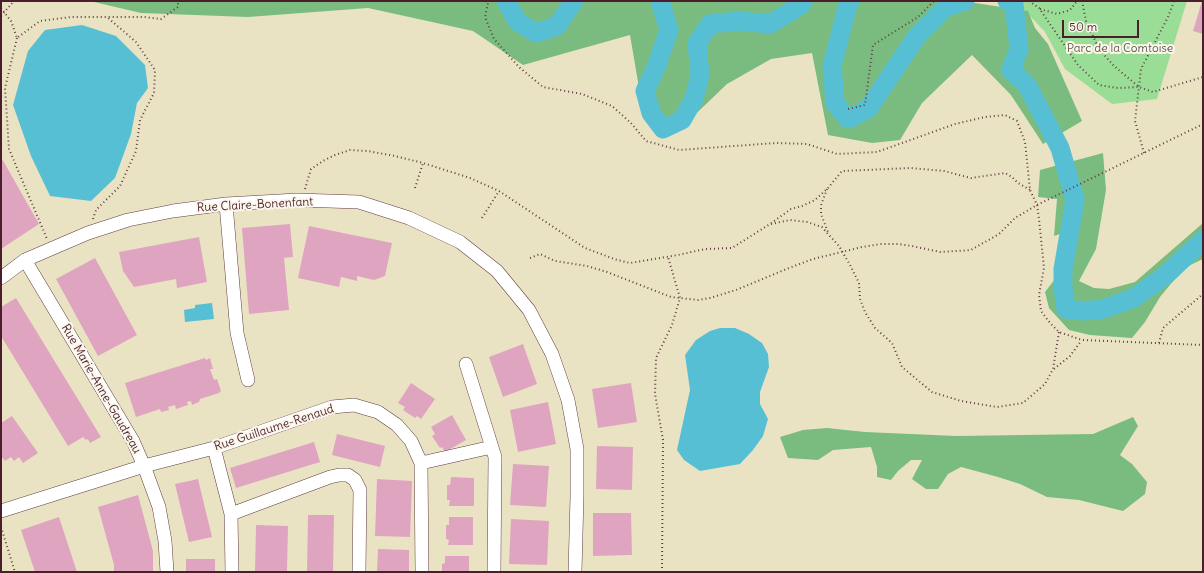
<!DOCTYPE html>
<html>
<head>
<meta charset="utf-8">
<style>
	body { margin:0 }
	#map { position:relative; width:1204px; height:573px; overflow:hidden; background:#eae3c3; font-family:Delius,sans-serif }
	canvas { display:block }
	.frame { position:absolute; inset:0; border:2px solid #4a1f2b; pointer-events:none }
	.scale { position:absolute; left:1062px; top:20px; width:77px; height:18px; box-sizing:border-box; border:2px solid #4a1f2b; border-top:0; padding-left:5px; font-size:12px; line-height:14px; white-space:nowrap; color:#4a1f2b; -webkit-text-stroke:3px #fbf7ec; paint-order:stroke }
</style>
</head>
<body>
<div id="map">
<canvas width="1204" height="573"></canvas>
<div class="frame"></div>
<div class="scale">50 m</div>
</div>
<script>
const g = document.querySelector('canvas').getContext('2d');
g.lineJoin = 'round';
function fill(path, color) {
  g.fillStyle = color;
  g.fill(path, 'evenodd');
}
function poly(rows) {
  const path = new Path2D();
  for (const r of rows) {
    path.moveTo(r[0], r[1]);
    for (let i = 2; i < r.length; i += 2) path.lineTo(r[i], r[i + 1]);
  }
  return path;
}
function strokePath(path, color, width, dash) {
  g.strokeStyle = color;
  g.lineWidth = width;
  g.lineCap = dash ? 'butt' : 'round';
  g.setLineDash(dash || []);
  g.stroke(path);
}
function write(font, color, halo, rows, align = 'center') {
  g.font = font + ' Delius,sans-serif';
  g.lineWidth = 4;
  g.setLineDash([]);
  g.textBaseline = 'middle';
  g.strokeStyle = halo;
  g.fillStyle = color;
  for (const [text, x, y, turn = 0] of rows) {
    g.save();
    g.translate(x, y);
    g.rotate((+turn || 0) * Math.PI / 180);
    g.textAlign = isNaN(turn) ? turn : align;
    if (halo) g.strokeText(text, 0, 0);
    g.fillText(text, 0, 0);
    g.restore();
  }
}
fill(poly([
	[1016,1,1187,1,1157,99,1112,104,1065,69,1045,32]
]), '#99dd96');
fill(poly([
	[90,1,962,1,1028,11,1035,28,1048,44,1082,121,1043,144,1011,95,972,55,922,103,900,140,872,143,828,135,812,53,771,59,727,84,681,128,644,117,630,35,523,65,473,31,368,8,248,17,141,13],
	[1103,153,1106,190,1096,249,1079,281,1094,288,1109,289,1135,282,1203,223,1203,259,1184,268,1160,297,1145,322,1132,338,1090,335,1069,330,1049,308,1045,292,1055,279,1060,234,1054,236,1057,199,1038,197,1040,170],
	[1133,417,1138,426,1120,455,1132,464,1147,482,1145,494,1123,511,1079,500,1047,497,1020,484,998,477,961,467,948,474,938,489,926,489,912,479,922,460,911,460,898,471,891,480,877,477,877,467,871,447,833,450,818,460,788,458,780,437,803,430,827,428,865,432,956,436,1093,434]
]), '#7abc7f');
fill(poly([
	[82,25,116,36,145,65,148,88,137,103,131,134,115,178,91,201,50,196,31,156,13,105,28,51,45,30],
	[212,303,214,319,185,322,184,310,195,308,195,305],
	[720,328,735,328,749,334,762,343,768,354,769,367,760,392,760,404,768,419,763,436,753,450,740,464,700,471,684,460,677,450,690,390,685,355,696,340,710,331]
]), '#57bfd4');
strokePath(poly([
	[506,1,518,22,536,33,557,26,574,1],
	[660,1,669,30,657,65,645,91,651,113,663,129,682,120,694,99,700,75,697,43,710,24,739,21,770,24,801,5,803,1],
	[850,1,848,4,832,66,835,103,848,119,868,109,917,36,946,7,965,1],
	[1007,1,1014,4,1019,49,1011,70,1027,85,1060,148,1075,200,1063,269,1063,287,1066,309,1083,311,1103,309,1134,298,1167,274,1203,240]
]), '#57bfd4', 19);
fill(poly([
	[1202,1,1203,1,1203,34,1193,31],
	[1,157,39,224,1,249],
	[290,224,293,257,284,258,289,310,249,314,242,228],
	[309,226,392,243,385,276,374,280,357,276,357,281,341,277,339,287,298,278],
	[199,237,207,282,177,288,176,279,134,287,123,271,119,252],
	[95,258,137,335,98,356,56,279],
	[16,298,101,437,90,443,88,439,86,440,83,437,68,446,1,336,1,307],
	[523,344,537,384,503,397,489,357],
	[205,358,206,360,210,358,213,369,210,369,214,380,217,379,221,391,219,393,200,399,199,402,192,405,191,401,187,402,188,405,176,409,175,405,168,407,169,410,161,412,160,409,136,417,125,383],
	[411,383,435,399,421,419,417,416,415,418,403,410,405,407,398,403],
	[631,383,637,422,598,428,592,389],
	[548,402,556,444,518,452,510,410],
	[452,415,466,440,445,452,442,447,440,448,432,436,435,434,431,427],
	[12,416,38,453,23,463,19,457,14,461,11,457,5,461,3,458,1,459,1,423],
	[337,434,385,446,380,467,332,455],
	[314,442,320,462,236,488,230,468],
	[597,446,633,447,632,490,596,489],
	[513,464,549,466,546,507,510,505],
	[451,477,474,478,474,506,449,506,450,500,447,500,447,485,450,485],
	[198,479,212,537,189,542,175,484],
	[377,479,412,481,410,537,375,536],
	[138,495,153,551,153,572,114,572,114,565,98,507],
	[593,513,631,513,632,555,593,556],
	[308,515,334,515,333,572,307,572],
	[59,517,77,572,35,572,21,530],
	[449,517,473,517,473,545,448,545,449,540,446,539,446,525,449,525],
	[511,519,549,521,547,565,509,564],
	[256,525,288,526,287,572,255,572],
	[378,549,409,550,409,572,377,572],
	[445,556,469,556,469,572,442,572,442,564,445,563],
	[186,559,215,559,215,572,186,572]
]), '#dfa5c0');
const minor = poly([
	[226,204,237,333,248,380],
	[25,260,133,441,144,466,159,507,165,541,167,572],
	[1,278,25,260,88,233,128,220,173,211,226,204,297,200,359,202,409,218,460,242,497,271,529,310,552,354,568,400,577,449,577,496,575,572],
	[466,364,495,457,494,572],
	[214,448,231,514,232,572],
	[421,463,492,447],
	[1,511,144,466,214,448,332,407,354,405,378,412,397,425,411,441,421,463,422,572],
	[231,514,330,477,339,475,348,475,355,480,360,490,359,572]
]);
strokePath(minor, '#623c42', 14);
strokePath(poly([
	[333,1,335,1],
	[485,1,488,3,485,17,494,39,519,67,543,87,582,94,612,106,631,123,646,141,679,150,776,143,807,144,837,154,877,152,955,124,985,117,1005,115,1017,121,1025,142,1030,190,1037,205,1039,219,1044,268,1039,295,1041,311,1050,323,1059,332,1082,340,1203,345],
	[1029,1,1039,8,1078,65,1099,85,1118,88,1139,87],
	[1082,1,1086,21,1099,49,1114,66,1139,87,1153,92,1203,77],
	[1,8,11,21,17,38,40,21,71,17,144,17,161,19,178,7,178,1],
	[1040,9,1057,14,1070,10,1077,1],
	[1,16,14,1],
	[17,38,5,88,9,149,47,239],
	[848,109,865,105,873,45,918,17,934,1],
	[1144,153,1135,121,1141,69,1168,17,1174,1],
	[415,188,423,163],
	[305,189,311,169,323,161,335,155,350,150,368,151,395,156,423,163,470,178,499,191,585,248,617,260,630,263,678,255,705,249,732,248,770,224,791,209,802,206,815,200,828,188,842,171,911,168,944,171,971,178,1005,173,1012,177,1018,183,1030,190],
	[827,189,821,205,821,214,828,232],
	[482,218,499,191],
	[93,219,96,210,120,186,136,151,140,120,154,93,155,70,136,42,107,17],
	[771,224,790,220,807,222,822,227,828,234,839,246,850,265,859,283,860,299,865,312,875,328,892,343,902,367,932,392,961,401,997,407,1023,403,1045,384,1053,369,1059,332],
	[530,258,540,254,555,261,587,266,607,272,671,297,698,300,710,298,736,290,789,268,813,259,862,247,881,244,898,244,912,246,940,252,971,250,999,234,1015,218,1037,205,1203,124],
	[1159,343,1163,328,1203,294],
	[1054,369,1070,356,1081,341],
	[1,527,15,572],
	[662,572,663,440,655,394,656,358,672,325,680,298,668,257]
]), '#623c42', 2, [1, 3]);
strokePath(minor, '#fff', 13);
write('12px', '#62584b', '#fbf7ec', [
	["Parc de la Comtoise",1120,49]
]);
write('12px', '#4a1f2b', '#fbf7ec', [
	["Rue Claire-Bonenfant",255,205,-3],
	["Rue Marie-Anne-Gaudreau",101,389,60],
	["Rue Guillaume-Renaud",274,428,-18]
]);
</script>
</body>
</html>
